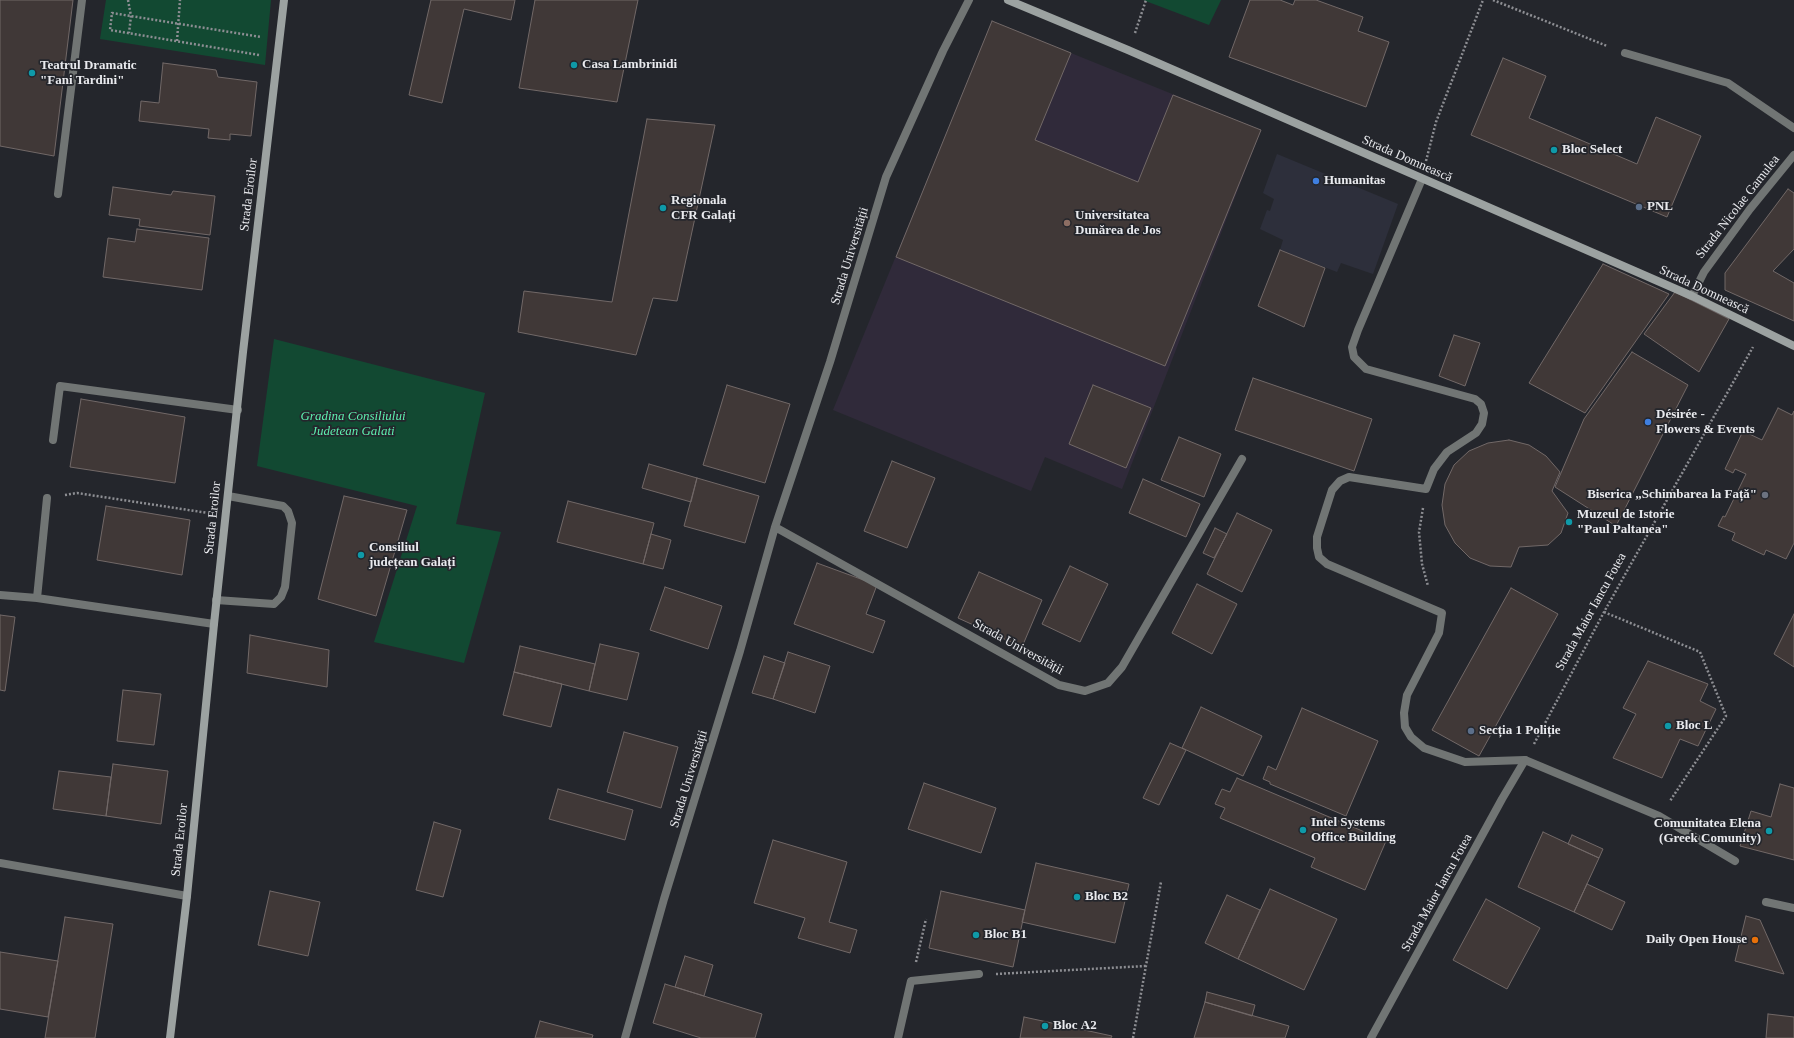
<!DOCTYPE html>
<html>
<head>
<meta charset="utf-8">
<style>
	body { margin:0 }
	canvas { display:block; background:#24262c }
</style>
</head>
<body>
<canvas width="1794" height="1038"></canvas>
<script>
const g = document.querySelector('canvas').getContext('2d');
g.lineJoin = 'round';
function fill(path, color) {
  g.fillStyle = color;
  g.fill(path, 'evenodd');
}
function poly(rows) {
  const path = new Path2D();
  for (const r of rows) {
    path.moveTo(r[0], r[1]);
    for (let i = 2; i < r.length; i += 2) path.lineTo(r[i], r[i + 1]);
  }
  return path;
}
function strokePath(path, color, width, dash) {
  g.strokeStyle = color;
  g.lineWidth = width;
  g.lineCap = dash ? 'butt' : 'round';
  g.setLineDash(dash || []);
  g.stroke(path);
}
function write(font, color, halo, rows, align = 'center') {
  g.font = font + ' "Times New Roman",serif';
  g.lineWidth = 3.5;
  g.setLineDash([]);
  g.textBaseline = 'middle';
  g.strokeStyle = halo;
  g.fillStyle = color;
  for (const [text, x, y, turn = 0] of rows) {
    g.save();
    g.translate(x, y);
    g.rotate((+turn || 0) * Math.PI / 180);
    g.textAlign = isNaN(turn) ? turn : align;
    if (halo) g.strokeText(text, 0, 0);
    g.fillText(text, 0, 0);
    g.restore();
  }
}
fill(poly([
	[1277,154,1398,204,1373,274,1341,263,1337,272,1280,250,1283,240,1260,229,1267,210,1270,211,1274,199,1263,193]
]), '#2d2f3b');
fill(poly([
	[992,21,1261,130,1122,489,1045,457,1031,491,833,410]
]), '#302a3a');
fill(poly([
	[106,0,271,0,265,65,100,39],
	[1143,0,1221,0,1209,25],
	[274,339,485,393,456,524,501,532,464,663,374,642,417,506,257,466]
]), '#124932');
const building = poly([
	[0,0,73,0,54,156,0,146,0,0],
	[431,0,515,0,511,20,464,9,442,103,409,95,431,0],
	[535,0,638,0,617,102,519,88,535,0],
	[1250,0,1280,0,1293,5,1295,0,1316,0,1363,17,1358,31,1389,42,1366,107,1229,57,1250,0],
	[992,21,1071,53,1035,140,1138,182,1173,95,1261,130,1165,366,896,257,992,21],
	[1503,58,1546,76,1529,118,1637,164,1656,117,1701,136,1667,217,1471,135,1503,58],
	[163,63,216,70,218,77,257,82,251,136,230,134,230,140,208,138,209,129,139,121,141,101,159,103,163,63],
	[647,119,715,125,677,301,653,298,636,355,518,332,524,291,612,302,647,119],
	[113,187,171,195,173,191,215,196,210,235,139,226,140,219,109,215,113,187],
	[1788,189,1794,193,1794,249,1773,271,1794,283,1794,321,1725,290,1725,273,1788,189],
	[137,229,209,238,202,290,103,277,108,238,135,242,137,229],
	[1280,250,1325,268,1304,327,1258,306,1280,250],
	[1603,264,1669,294,1585,413,1529,383,1603,264],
	[1675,292,1729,319,1699,372,1644,334,1675,292],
	[1454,335,1480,343,1465,386,1439,376,1454,335],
	[1632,352,1688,385,1616,526,1555,487,1584,419,1632,352],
	[1253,378,1372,419,1354,471,1235,430,1253,378],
	[727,385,790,404,765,483,703,465,727,385],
	[1093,385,1151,408,1126,468,1069,444,1093,385],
	[81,399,185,417,175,483,70,467,81,399],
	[1778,408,1792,415,1794,411,1794,543,1786,559,1766,550,1764,555,1732,540,1735,533,1718,526,1723,516,1725,517,1746,474,1735,469,1733,473,1725,469,1743,431,1762,440,1778,408],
	[1179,437,1221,454,1204,497,1161,480,1179,437],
	[1509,440,1529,445,1546,456,1560,472,1552,491,1568,513,1561,533,1548,545,1519,547,1511,567,1490,566,1470,558,1455,543,1445,525,1442,505,1445,484,1454,465,1469,451,1488,443,1509,440],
	[892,461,935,478,907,548,864,531,892,461],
	[649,464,697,478,691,502,642,488,649,464],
	[697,478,759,496,745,543,684,526,697,478],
	[1143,479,1200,504,1186,537,1129,513,1143,479],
	[344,496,407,510,376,616,318,599,344,496],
	[568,501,654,523,643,564,557,542,568,501],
	[106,506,190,520,182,575,97,560,106,506],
	[1237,513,1272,530,1242,592,1207,574,1237,513],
	[1215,528,1227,534,1214,558,1203,553,1215,528],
	[651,534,671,540,663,569,643,564,651,534],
	[817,563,877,585,866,614,885,621,873,653,794,624,817,563],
	[1070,566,1108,584,1080,642,1042,624,1070,566],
	[979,572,1042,600,1022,647,958,618,979,572],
	[1197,584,1237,604,1212,654,1172,633,1197,584],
	[665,587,722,606,708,649,650,630,665,587],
	[1511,588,1558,614,1479,756,1432,730,1511,588],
	[1794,614,1794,667,1774,654,1794,614],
	[0,615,15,617,5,691,0,690,0,615],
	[250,635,329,650,327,687,247,673,250,635],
	[600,644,639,653,627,700,589,691,600,644],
	[520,646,595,664,589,691,514,672,520,646],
	[788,652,830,666,815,713,773,699,788,652],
	[764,656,785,663,773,699,752,693,764,656],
	[1648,661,1708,684,1700,701,1716,709,1698,746,1680,739,1662,778,1613,758,1636,714,1623,708,1648,661],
	[514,672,562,684,551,727,503,715,514,672],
	[123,690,161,694,154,745,117,741,123,690],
	[1201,707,1262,736,1243,776,1182,748,1201,707],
	[1302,708,1378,741,1346,816,1270,784,1270,782,1263,779,1268,766,1276,770,1302,708],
	[624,732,678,747,661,808,607,792,624,732],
	[1170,743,1186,750,1159,805,1143,798,1170,743],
	[113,764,168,771,161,824,106,816,113,764],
	[59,771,111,777,106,816,53,809,59,771],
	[1237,778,1386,841,1365,890,1311,867,1315,858,1220,818,1225,808,1215,804,1222,789,1230,792,1237,778],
	[924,783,996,808,981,853,908,829,924,783],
	[1780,784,1794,788,1794,860,1740,846,1751,811,1771,817,1780,784],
	[558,789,633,810,625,840,549,819,558,789],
	[434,822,461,830,443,897,416,890,434,822],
	[1543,832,1599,858,1574,912,1518,887,1543,832],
	[1572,835,1603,849,1599,858,1568,844,1572,835],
	[773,840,847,862,829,922,857,930,850,953,798,938,805,918,754,903,773,840],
	[1036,863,1129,884,1115,943,1022,922,1036,863],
	[1587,884,1625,902,1612,930,1574,912,1587,884],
	[1270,889,1337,919,1304,990,1238,959,1270,889],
	[270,891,320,902,308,956,258,945,270,891],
	[941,891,1025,910,1013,967,929,948,941,891],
	[1227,895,1260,910,1238,959,1205,943,1227,895],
	[1486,899,1540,928,1507,989,1453,960,1486,899],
	[1746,916,1760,920,1784,974,1735,961,1746,916],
	[65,917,113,924,95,1038,45,1038,65,917],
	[0,952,58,961,48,1017,0,1009,0,952],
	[685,956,713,965,704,996,675,987,685,956],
	[665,984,762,1014,755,1038,701,1038,653,1023,665,984],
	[1207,992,1255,1005,1252,1016,1205,1002,1207,992],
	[1205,1002,1289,1026,1285,1038,1194,1038,1205,1002],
	[1768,1014,1794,1017,1794,1038,1766,1038,1768,1014],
	[1024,1017,1112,1036,1111,1038,1020,1038,1024,1017],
	[540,1021,593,1035,592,1038,535,1038,540,1021]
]);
fill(building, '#403837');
strokePath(building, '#716867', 1);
strokePath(poly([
	[128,0,131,16,129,33],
	[1493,0,1607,46],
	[1135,33,1146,0],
	[177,41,180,0],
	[259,55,110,30,112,13,261,37],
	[1426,161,1436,122,1483,0],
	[65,495,77,493,208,513],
	[1423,508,1419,532,1422,564,1428,586],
	[1604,612,1700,652,1726,716,1670,801],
	[1534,744,1604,612,1753,347],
	[916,962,926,919],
	[996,974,1146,966],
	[1133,1038,1161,882]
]), '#8d8e93', 2.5, [2, 2]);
strokePath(poly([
	[1625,53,1728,83,1794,128],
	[1422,179,1358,330,1352,347,1354,357,1366,369,1475,399,1481,404,1484,413,1482,424,1476,433,1447,452,1434,469,1426,489,1349,477,1340,481,1332,490,1323,518,1317,537,1317,548,1319,557,1327,564,1442,613,1439,633,1407,695,1404,713,1405,727,1411,737,1424,748,1465,762,1525,760],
	[58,194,82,0],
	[53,440,60,386,238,410],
	[0,595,37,598,214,624],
	[37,598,47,498],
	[216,600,274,604,281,597,285,587,292,523,288,511,283,506,228,496],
	[0,863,187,896],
	[1766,902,1794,908],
	[898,1038,911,981,979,974]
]), '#717574', 8);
strokePath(poly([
	[1692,296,1704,272,1750,209,1794,155],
	[775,527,1059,685,1085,691,1108,683,1122,667,1242,459],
	[625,1038,664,899,740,651,775,527,830,362,886,177,943,51,969,0],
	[1371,1038,1502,799,1525,760,1659,816,1735,861]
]), '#717574', 8);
strokePath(poly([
	[1008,0,1128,50,1692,296,1794,346],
	[170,1038,187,896,214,624,243,352,284,0]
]), '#9ca2a1', 8);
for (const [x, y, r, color] of [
	[574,65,4,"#0f9aa8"],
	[32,73,4,"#0f9aa8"],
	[1554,150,4,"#0f9aa8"],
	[1316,181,4,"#3f7fe0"],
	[1639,207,4,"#5c6f8a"],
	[663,208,4,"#0f9aa8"],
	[1067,223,4,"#8d6e63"],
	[1648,422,4,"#3f7fe0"],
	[1765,495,4,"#6b7280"],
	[1569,522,4,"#0f9aa8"],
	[361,555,4,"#0f9aa8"],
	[1668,726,4,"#0f9aa8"],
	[1471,731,4,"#5c6f8a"],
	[1303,830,4,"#0f9aa8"],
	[1769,831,4,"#0f9aa8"],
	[1077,897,4,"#0f9aa8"],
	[976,935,4,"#0f9aa8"],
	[1755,940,4,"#e8710a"],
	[1045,1026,4,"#0f9aa8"]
]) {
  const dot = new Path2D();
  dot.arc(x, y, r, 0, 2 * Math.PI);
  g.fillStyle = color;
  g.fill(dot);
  strokePath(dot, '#24262c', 1.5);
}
write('bold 13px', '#e9eaee', '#24262c', [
	["Casa Lambrinidi",582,65],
	["Teatrul Dramatic",40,66],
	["\"Fani Tardini\"",40,81],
	["Bloc Select",1562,150],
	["Humanitas",1324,181],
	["Regionala",671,201],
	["CFR Galați",671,216],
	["PNL",1647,207],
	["Universitatea",1075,216],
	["Dunărea de Jos",1075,231],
	["Désirée -",1656,415],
	["Flowers & Events",1656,430],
	["Biserica „Schimbarea la Față\"",1757,495,"right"],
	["Muzeul de Istorie",1577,515],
	["\"Paul Paltanea\"",1577,530],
	["Consiliul",369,548],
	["județean Galați",369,563],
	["Bloc L",1676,726],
	["Secția 1 Poliție",1479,731],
	["Intel Systems",1311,823],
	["Office Building",1311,838],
	["Comunitatea Elena",1761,824,"right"],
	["(Greek Comunity)",1761,839,"right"],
	["Bloc B2",1085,897],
	["Bloc B1",984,935],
	["Daily Open House",1747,940,"right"],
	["Bloc A2",1053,1026]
], 'left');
write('13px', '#e9eaee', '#24262c', [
	["Strada Domnească",1407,159,24],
	["Strada Eroilor",249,195,-83],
	["Strada Nicolae Gamulea",1738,207,-52],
	["Strada Universității",850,256,-73],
	["Strada Domnească",1704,290,25],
	["Strada Eroilor",213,518,-84],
	["Strada Maior Iancu Fotea",1591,612,-61],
	["Strada Universității",1018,647,29],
	["Strada Universității",689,779,-73],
	["Strada Eroilor",180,840,-84],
	["Strada Maior Iancu Fotea",1437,893,-61]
]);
write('italic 13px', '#5df0af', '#24262c', [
	["Gradina Consiliului",353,417],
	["Judetean Galati",353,432]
]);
</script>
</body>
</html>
